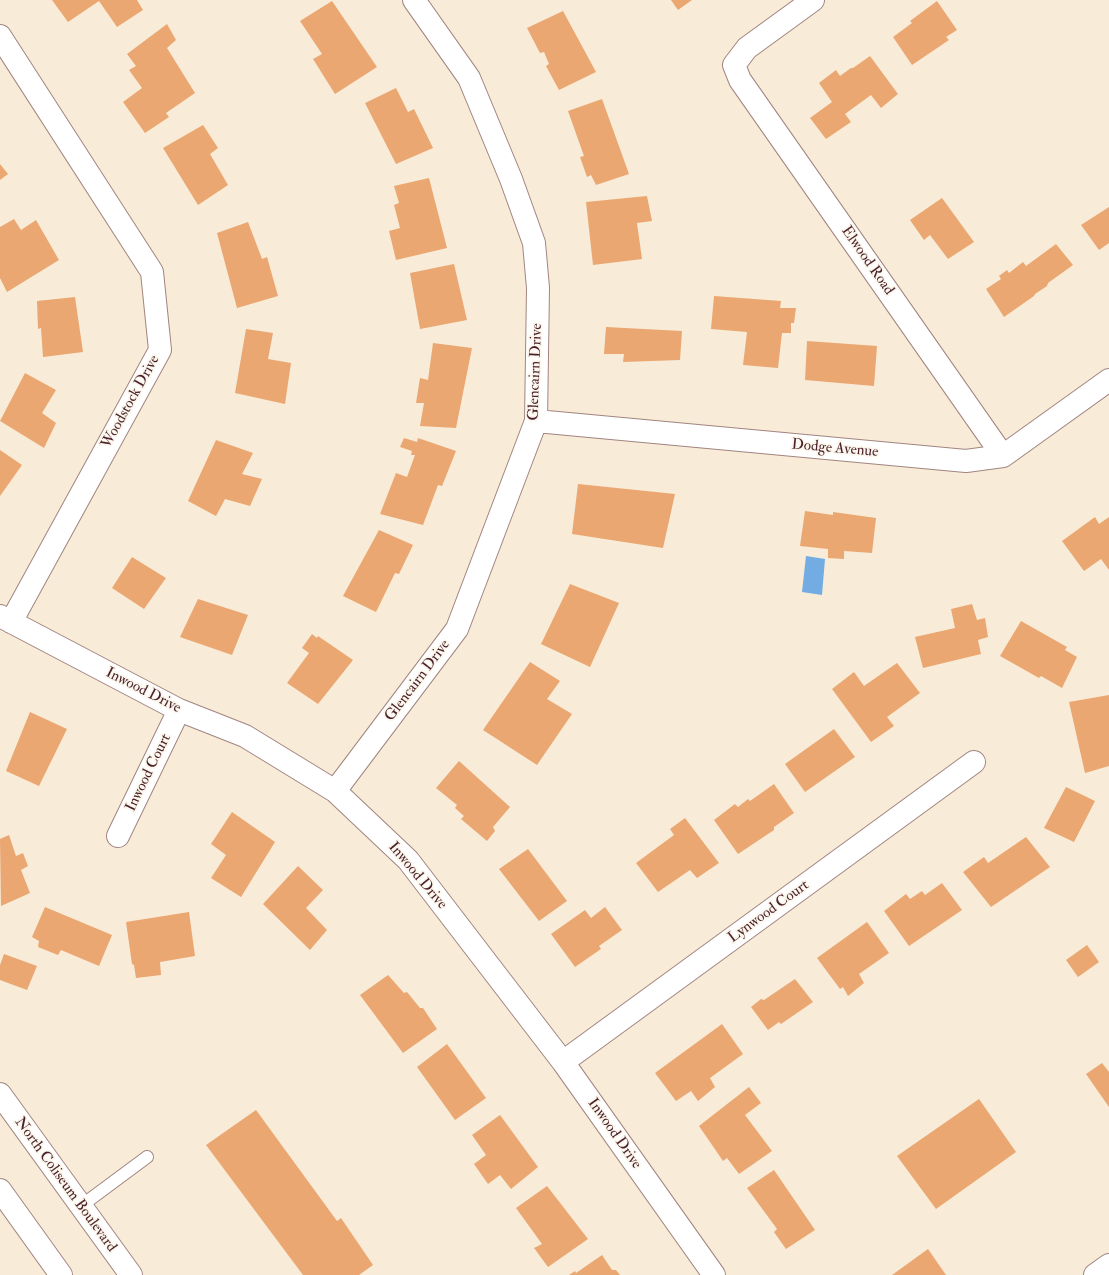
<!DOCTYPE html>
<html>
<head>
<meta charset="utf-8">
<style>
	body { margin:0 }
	canvas { display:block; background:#f8ebd7 }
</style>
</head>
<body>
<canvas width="1109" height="1275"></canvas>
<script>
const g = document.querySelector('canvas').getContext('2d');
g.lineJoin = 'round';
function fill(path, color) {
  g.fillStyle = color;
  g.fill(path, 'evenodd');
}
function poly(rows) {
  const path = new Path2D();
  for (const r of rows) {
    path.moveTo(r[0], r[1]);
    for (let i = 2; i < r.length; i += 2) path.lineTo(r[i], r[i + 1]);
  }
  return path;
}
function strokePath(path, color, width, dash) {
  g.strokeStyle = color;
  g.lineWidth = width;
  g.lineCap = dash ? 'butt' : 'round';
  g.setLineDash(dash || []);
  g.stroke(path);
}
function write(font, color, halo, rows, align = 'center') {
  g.font = font + ' "IM FELL Double Pica",serif';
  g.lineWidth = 3.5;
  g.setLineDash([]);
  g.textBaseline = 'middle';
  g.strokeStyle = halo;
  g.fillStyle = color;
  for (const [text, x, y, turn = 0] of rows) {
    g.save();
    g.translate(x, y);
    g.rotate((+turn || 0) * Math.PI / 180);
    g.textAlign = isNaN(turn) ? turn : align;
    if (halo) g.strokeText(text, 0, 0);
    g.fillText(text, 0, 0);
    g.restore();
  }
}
fill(poly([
	[806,556,825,559,822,595,802,592]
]), '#73ace3');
fill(poly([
	[52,0,137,0,143,10,117,27,99,1,68,22],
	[671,0,692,0,678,10],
	[332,1,377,67,335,94,313,59,322,54,300,21],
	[937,1,957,30,946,37,949,40,912,65,893,37,912,23,910,21],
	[563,11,596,72,559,90,546,66,549,64,544,52,540,53,527,28],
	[167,24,176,40,167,48,195,93,166,113,169,117,145,133,123,102,142,88,129,70,136,66,127,54],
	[870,56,898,94,881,108,871,95,845,114,851,122,826,139,810,118,832,102,819,83,836,70,840,76,851,68,853,68],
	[396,88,408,112,414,109,433,148,396,164,365,103],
	[602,99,629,174,596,185,591,175,587,177,580,157,584,156,568,111],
	[203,125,218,148,210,154,228,185,198,205,163,148],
	[0,164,8,174,0,180],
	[429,178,447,248,396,260,389,231,400,228,394,205,399,203,394,186],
	[647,196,652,221,637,223,642,259,593,265,586,202],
	[942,198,974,242,948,259,930,235,924,240,910,220],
	[1109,207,1109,243,1099,250,1081,225],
	[14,219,21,230,36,220,59,260,7,292,0,278,0,227],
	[248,222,262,259,267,257,278,296,237,308,217,233],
	[1056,244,1073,265,1048,283,1047,286,1035,294,1034,296,1004,317,986,289,1001,279,999,276,1007,270,1009,273,1023,262,1026,266],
	[454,264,467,320,420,329,410,273],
	[714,296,781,301,780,308,796,308,794,323,791,323,791,333,782,333,778,368,743,365,747,332,711,329],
	[75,297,83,352,43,357,41,328,38,329,37,301],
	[606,327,682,331,680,360,623,362,624,354,604,354],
	[246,329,273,333,268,359,291,363,285,404,235,393],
	[807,341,877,346,874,386,805,380],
	[433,343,472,348,456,428,420,426,424,403,416,403,420,378,428,380],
	[25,373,56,390,42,413,56,423,44,448,0,421],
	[404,438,417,442,418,438,456,451,442,486,438,485,423,525,380,514,396,473,407,477,415,455,411,455,412,451,400,447],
	[216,440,253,453,242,474,262,479,250,506,225,499,216,516,188,501],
	[0,450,22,465,0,496],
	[578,484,675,494,663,548,572,534],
	[805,511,833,515,833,512,876,518,872,553,844,551,844,559,828,558,828,549,800,546],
	[1095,517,1099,524,1109,517,1109,570,1101,559,1084,571,1062,541],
	[379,530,413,545,399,574,395,573,376,612,343,596],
	[132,557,166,578,144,609,112,588],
	[570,584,619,603,590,667,541,644],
	[198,599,248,615,232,655,180,637],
	[972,604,977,620,985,618,988,637,978,640,981,654,923,668,915,637,955,628,951,609],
	[1021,621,1067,647,1065,650,1077,657,1062,688,1041,676,1039,678,1000,656],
	[312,634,317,638,318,636,353,660,318,704,287,683,309,653,302,648],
	[530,662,560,681,547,699,572,714,537,765,483,730],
	[897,663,920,693,887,717,894,726,871,742,832,689,854,672,864,686],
	[1109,695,1109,766,1085,773,1069,702],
	[30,712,67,729,39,786,6,771],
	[834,729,855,757,805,792,785,764],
	[459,761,510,807,493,827,495,831,487,841,461,819,464,816,455,808,457,805,436,788],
	[774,784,794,813,774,827,774,830,738,854,714,820,735,804,738,807,748,799,750,801],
	[1066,787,1095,801,1074,842,1044,828],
	[232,812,275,842,241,897,211,878,226,855,211,844],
	[685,818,719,863,697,878,690,870,658,892,636,863,674,835,670,829],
	[9,835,16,856,23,853,28,866,21,870,30,893,1,906,0,839],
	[1026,837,1050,867,991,907,963,872,984,857,988,863],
	[528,849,567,901,539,921,499,869],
	[298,866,323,890,306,908,327,930,310,950,263,904],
	[942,883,962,910,909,946,884,911,906,894,910,899,922,891,925,895],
	[45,907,112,935,99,966,61,950,58,955,38,947,39,941,32,937],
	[605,907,622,930,599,946,601,949,575,967,551,934,585,910,591,918],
	[189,912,195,956,160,962,161,975,136,978,134,965,132,964,126,922],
	[867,922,889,953,859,974,864,983,848,996,843,987,840,989,817,958],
	[1087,945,1099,962,1078,977,1066,960],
	[4,954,37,966,27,990,0,980,0,965],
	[388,975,404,993,407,992,420,1008,423,1008,437,1029,403,1053,360,995],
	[795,979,813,1002,781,1024,779,1022,768,1030,751,1007,761,999,764,1000],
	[722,1024,743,1054,710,1078,715,1087,698,1101,691,1091,676,1101,655,1073],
	[447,1044,486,1098,455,1120,417,1067],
	[1102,1063,1109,1072,1109,1107,1086,1074],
	[749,1087,761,1103,745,1115,772,1151,739,1174,727,1158,723,1161,699,1126],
	[979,1099,1016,1152,936,1209,897,1156],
	[256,1110,337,1221,341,1218,373,1265,359,1275,303,1275,206,1145],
	[500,1115,538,1167,511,1189,500,1175,488,1184,474,1164,486,1155,472,1135],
	[774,1170,815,1230,786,1249,774,1232,777,1229,747,1188],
	[547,1186,588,1239,548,1267,534,1248,542,1244,516,1208],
	[928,1249,946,1275,892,1275],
	[602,1255,612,1270,616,1270,620,1275,569,1275,575,1271,576,1273]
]), '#eba771');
const lane = poly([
	[81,1206,147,1157]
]);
const street = poly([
	[813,0,747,48,734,65,740,80,1003,456],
	[0,36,152,272,160,350,11,622],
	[536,421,966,461,1003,456,1109,380],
	[0,616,179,710,245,736,335,791,408,860,563,1062,714,1275],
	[335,791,457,629,536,421,538,288,534,243,511,179,469,78,414,0],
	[118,836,179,710],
	[563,1062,974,762]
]);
const primary = poly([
	[1095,1275,1109,1265]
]);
const highway = poly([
	[0,1094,131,1275],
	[0,1190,61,1275]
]);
strokePath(lane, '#a18581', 14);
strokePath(street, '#a18581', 24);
strokePath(primary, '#a18581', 24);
strokePath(highway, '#a18581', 24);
strokePath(lane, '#fff', 12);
strokePath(street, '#fff', 22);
strokePath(primary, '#fff', 22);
strokePath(highway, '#fff', 22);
write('15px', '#4a1f2b', '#fbf7ec', [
	["Elwood Road",867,261,55],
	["Glencairn Drive",536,372,-88],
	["Woodstock Drive",131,402,-61],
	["Dodge Avenue",835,449,5],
	["Glencairn Drive",418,681,-53],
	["Inwood Drive",143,691,27],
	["Inwood Court",149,773,-64],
	["Inwood Drive",417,876,50],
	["Lynwood Court",769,912,-36],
	["Inwood Drive",614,1134,55],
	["North Coliseum Boulevard",65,1185,54]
]);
</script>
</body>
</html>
